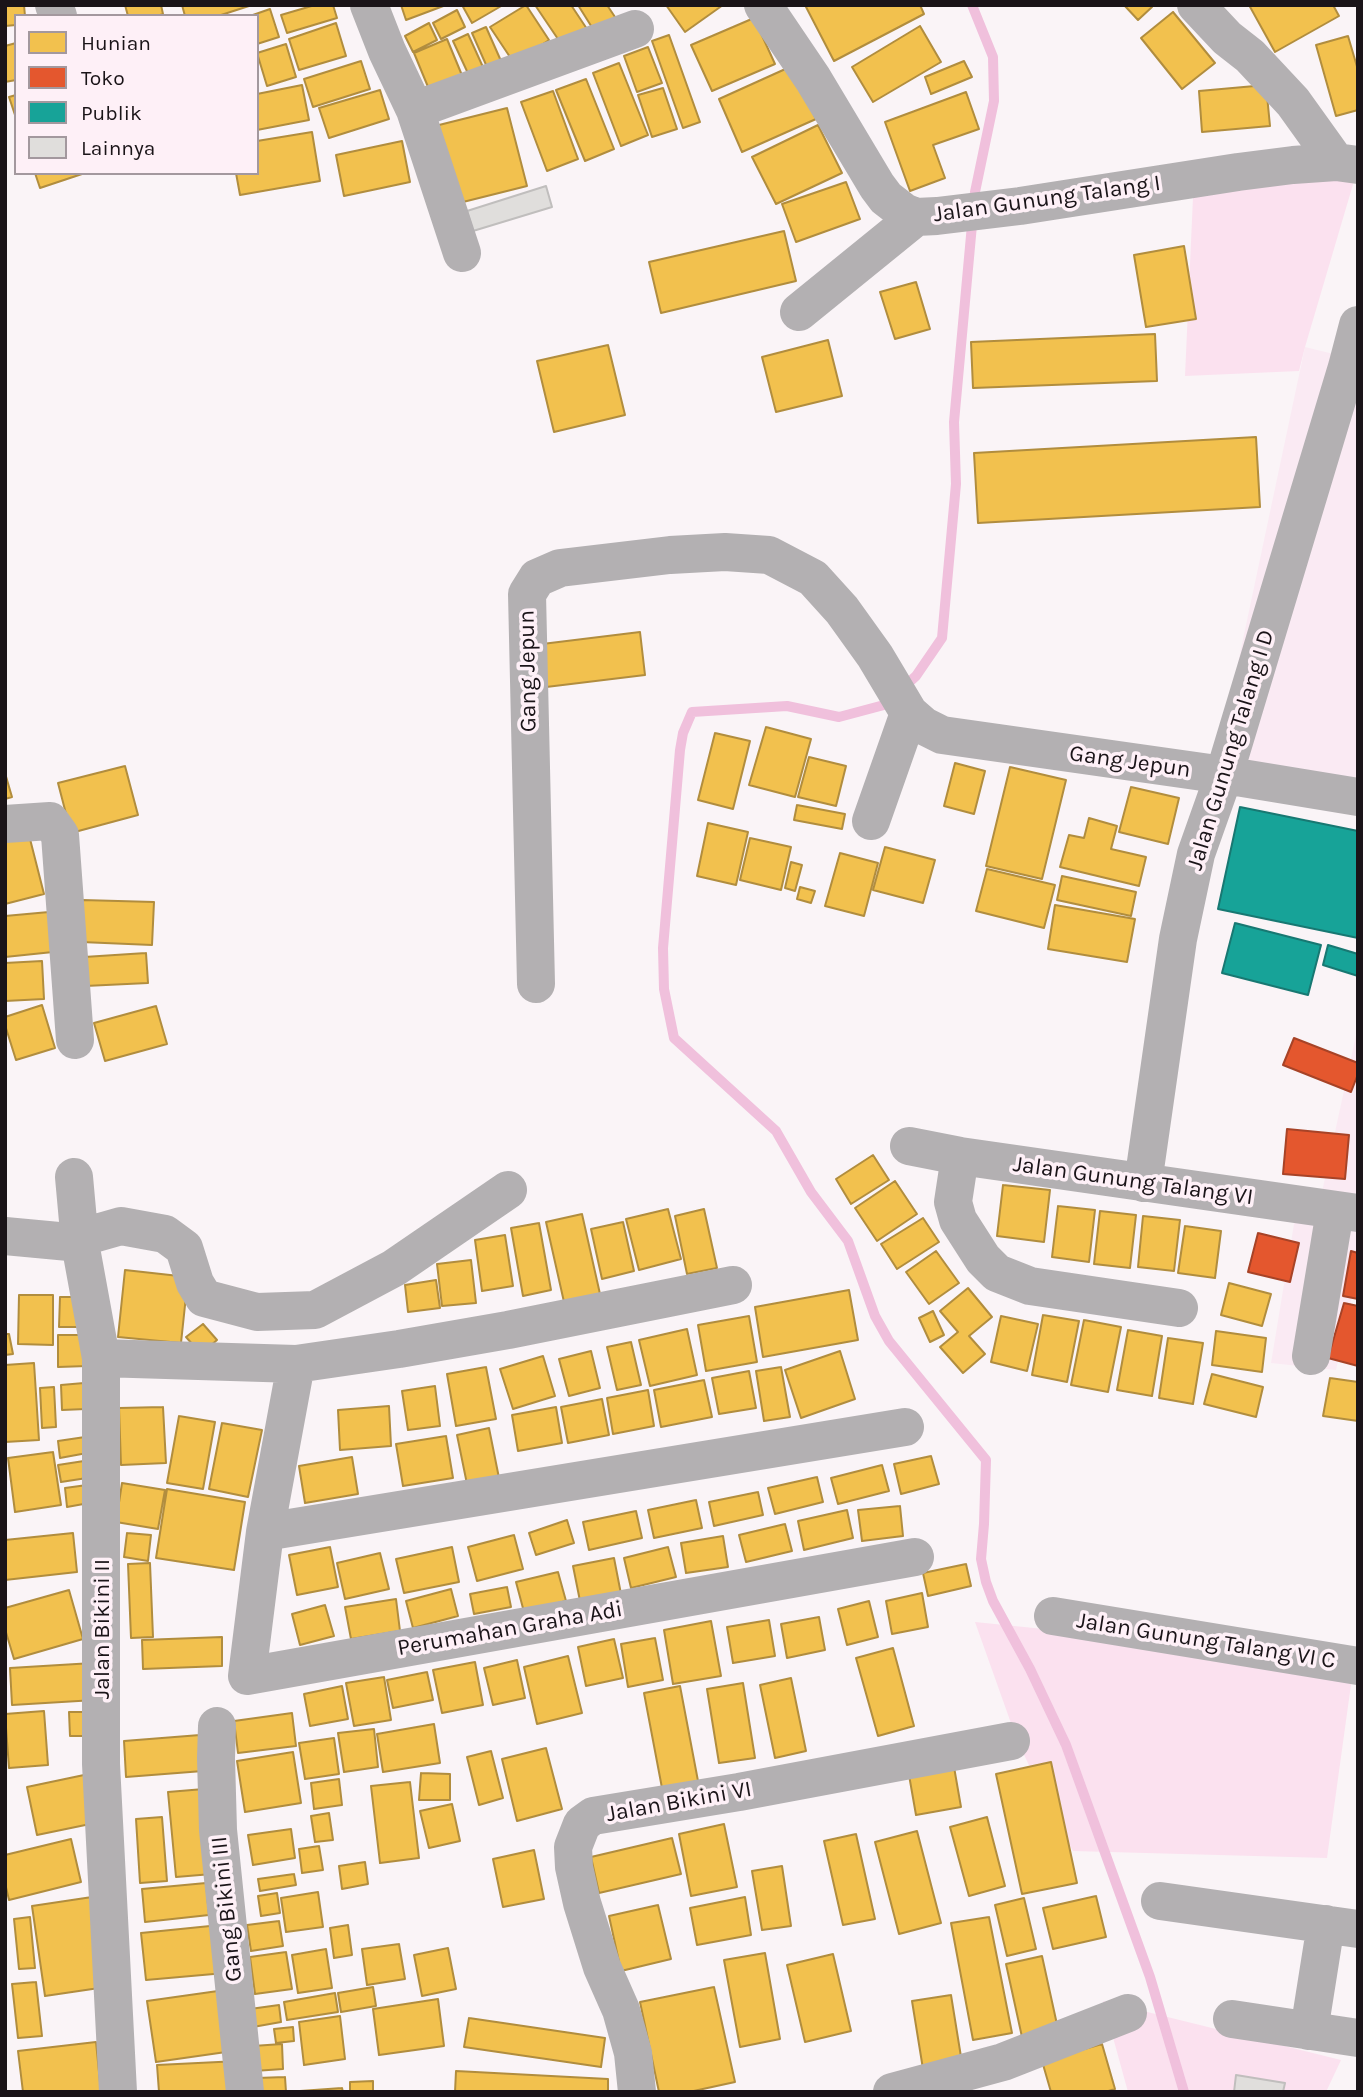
<!DOCTYPE html>
<html>
<head>
<meta charset="utf-8">
<style>
	body { margin:0 }
	#map { position:relative; width:1363px; height:2097px; overflow:hidden; background:#faf4f7; font-family:Karla,sans-serif }
	canvas { display:block }
	.frame { position:absolute; inset:0; border:7px solid #1a1418; pointer-events:none }
	.legend { position:absolute; left:14px; top:14px; width:245px; height:161px; box-sizing:border-box; background:#fef0f7; border:2px solid #a3989e; margin:0; padding:9px 12px; list-style:none; font-size:21px; color:#1a1418 }
	.legend li { display:flex; align-items:center; gap:14px; height:35px }
	.legend b { width:35px; border:2px solid #a3989e }
</style>
</head>
<body>
<div id="map">
<canvas width="1363" height="2097"></canvas>
<div class="frame"></div>
<ul class="legend">
<li><b style="height:19px;background:#f2c14e"></b>Hunian</li>
<li><b style="height:19px;background:#e4572e"></b>Toko</li>
<li><b style="height:19px;background:#17a398"></b>Publik</li>
<li><b style="height:19px;background:#e0dedc"></b>Lainnya</li>
</ul>
</div>
<script>
const g = document.querySelector('canvas').getContext('2d');
g.lineJoin = 'round';
function fill(path, color) {
  g.fillStyle = color;
  g.fill(path, 'evenodd');
}
function poly(rows) {
  const path = new Path2D();
  for (const r of rows) {
    path.moveTo(r[0], r[1]);
    for (let i = 2; i < r.length; i += 2) path.lineTo(r[i], r[i + 1]);
  }
  return path;
}
function strokePath(path, color, width, dash) {
  g.strokeStyle = color;
  g.lineWidth = width;
  g.lineCap = dash ? 'butt' : 'round';
  g.setLineDash(dash || []);
  g.stroke(path);
}
function write(font, color, halo, rows, align = 'center') {
  g.font = font + ' Karla,sans-serif';
  g.lineWidth = 7;
  g.setLineDash([]);
  g.textBaseline = 'middle';
  g.strokeStyle = halo;
  g.fillStyle = color;
  for (const [text, x, y, turn = 0] of rows) {
    g.save();
    g.translate(x, y);
    g.rotate((+turn || 0) * Math.PI / 180);
    g.textAlign = isNaN(turn) ? turn : align;
    if (halo) g.strokeText(text, 0, 0);
    g.fillText(text, 0, 0);
    g.restore();
  }
}
fill(poly([
	[1305,347,1358,360,1358,803,1214,776],
	[1358,1026,1358,1269,1336,1370,1271,1363,1296,1212,1317,1215]
]), '#faeaf3');
fill(poly([
	[1194,175,1354,181,1305,347,1299,371,1185,376],
	[975,1622,1191,1644,1354,1663,1327,1858,1073,1851,1056,1822,1017,1740],
	[1103,2001,1341,2060,1326,2092,1128,2092]
]), '#fbe1ef');
const homes = poly([
	[5,5,24,5,25,16,16,16,16,25,5,26,5,5],
	[125,5,161,5,163,14,157,16,128,16,125,5],
	[182,5,252,5,218,16,185,16,182,5],
	[315,5,333,5,337,18,287,33,281,15,315,5],
	[401,5,446,5,406,20,401,5],
	[462,5,503,5,472,23,462,5],
	[526,5,549,40,514,63,490,27,526,5],
	[535,5,571,5,587,29,562,45,535,5],
	[578,5,607,5,619,23,598,37,578,5],
	[666,5,723,5,685,32,666,5],
	[805,5,920,5,924,14,834,61,805,5],
	[1124,5,1150,5,1152,7,1138,20,1124,5],
	[1249,5,1333,5,1339,16,1275,52,1249,5],
	[270,9,279,37,257,44,257,16,250,16,270,9],
	[457,10,465,27,441,39,433,23,457,10],
	[1173,12,1215,63,1182,89,1141,38,1173,12],
	[754,18,775,64,712,91,691,45,754,18],
	[336,23,346,56,299,70,289,39,336,23],
	[429,23,437,40,413,52,405,36,429,23],
	[920,26,941,62,873,102,852,67,920,26],
	[486,27,505,70,491,76,472,33,486,27],
	[468,34,487,76,472,82,453,41,468,34],
	[669,35,700,122,683,128,652,41,669,35],
	[1348,36,1358,70,1358,110,1336,116,1316,45,1348,36],
	[447,39,466,85,433,99,414,53,447,39],
	[16,43,16,80,5,82,5,46,16,43],
	[286,44,296,77,267,86,257,53,286,44],
	[648,47,662,83,637,92,624,56,648,47],
	[361,61,370,89,313,107,304,79,361,61],
	[964,61,972,77,931,94,925,77,964,61],
	[619,63,648,135,621,146,593,73,619,63],
	[792,66,816,119,742,152,719,99,792,66],
	[586,79,614,149,585,161,556,90,586,79],
	[302,85,309,120,257,130,257,94,302,85],
	[1266,85,1270,126,1202,132,1199,91,1266,85],
	[663,88,677,129,652,137,638,95,663,88],
	[380,90,389,119,329,138,319,108,380,90],
	[553,91,578,159,547,171,521,102,553,91],
	[966,92,979,129,933,145,945,178,910,191,885,122,966,92],
	[16,95,16,118,9,97,16,95],
	[507,108,527,186,455,204,435,126,507,108],
	[818,125,842,173,776,204,752,157,818,125],
	[312,132,320,181,240,195,236,173,257,173,257,141,312,132],
	[402,141,410,182,344,196,336,155,402,141],
	[35,173,85,173,40,188,35,173],
	[846,182,860,219,796,242,782,204,846,182],
	[784,231,796,281,661,313,649,262,784,231],
	[1184,246,1196,319,1146,327,1134,255,1184,246],
	[916,282,930,329,895,339,880,292,916,282],
	[1155,334,1157,381,973,388,971,342,1155,334],
	[828,340,842,396,776,412,762,357,828,340],
	[608,345,625,415,554,432,537,361,608,345],
	[1256,437,1260,507,978,523,974,453,1256,437],
	[640,632,645,675,538,688,534,645,640,632],
	[766,727,811,739,795,797,749,785,766,727],
	[715,733,750,741,733,809,698,800,715,733],
	[809,757,846,766,836,806,798,797,809,757],
	[955,763,985,771,974,814,944,806,955,763],
	[125,766,138,815,71,833,58,783,125,766],
	[1010,767,1066,780,1042,879,986,866,1010,767],
	[5,773,12,797,5,799,5,773],
	[1131,787,1179,798,1168,844,1119,832,1131,787],
	[797,805,845,814,842,829,794,820,797,805],
	[1089,818,1117,826,1111,849,1146,857,1139,886,1060,867,1069,835,1084,838,1089,818],
	[708,823,748,832,736,885,697,876,708,823],
	[29,835,44,894,5,904,5,841,29,835],
	[750,838,791,847,781,890,740,880,750,838],
	[885,847,935,860,923,903,873,890,885,847],
	[840,853,878,863,864,916,825,906,840,853],
	[791,862,802,865,795,891,785,888,791,862],
	[987,869,1055,885,1044,928,976,911,987,869],
	[1062,876,1136,892,1131,916,1057,900,1062,876],
	[800,887,815,891,811,903,797,899,800,887],
	[82,900,154,902,152,945,81,942,82,900],
	[1055,905,1135,919,1127,962,1048,949,1055,905],
	[49,912,53,952,5,957,5,916,49,912],
	[146,953,148,983,85,986,84,957,146,953],
	[42,961,44,999,5,1001,5,963,42,961],
	[42,1005,55,1048,16,1060,5,1025,5,1017,42,1005],
	[156,1006,167,1044,105,1061,94,1023,156,1006],
	[873,1155,889,1180,851,1204,836,1179,873,1155],
	[895,1181,917,1214,877,1241,855,1208,895,1181],
	[1003,1185,1050,1190,1044,1242,997,1236,1003,1185],
	[1058,1206,1095,1210,1089,1262,1052,1257,1058,1206],
	[668,1209,681,1259,639,1270,626,1219,668,1209],
	[704,1209,717,1268,687,1274,675,1216,704,1209],
	[1100,1211,1136,1215,1130,1268,1094,1264,1100,1211],
	[582,1214,600,1294,564,1302,546,1222,582,1214],
	[1143,1216,1180,1220,1174,1271,1138,1267,1143,1216],
	[923,1218,939,1242,897,1269,881,1244,923,1218],
	[623,1222,634,1271,602,1279,591,1229,623,1222],
	[539,1223,551,1290,523,1296,511,1228,539,1223],
	[1185,1226,1221,1231,1215,1278,1178,1273,1185,1226],
	[505,1235,513,1286,482,1291,475,1240,505,1235],
	[936,1251,959,1283,929,1304,906,1272,936,1251],
	[471,1260,476,1303,442,1306,437,1264,471,1260],
	[125,1270,188,1277,181,1343,118,1337,125,1270],
	[436,1280,440,1308,408,1312,405,1285,436,1280],
	[1229,1283,1271,1294,1262,1326,1221,1315,1229,1283],
	[968,1288,992,1317,969,1336,985,1354,963,1373,940,1347,958,1332,940,1311,968,1288],
	[849,1290,858,1340,763,1357,755,1307,849,1290],
	[19,1295,53,1295,53,1345,18,1344,19,1295],
	[60,1297,85,1297,84,1327,59,1327,60,1297],
	[933,1311,944,1335,930,1342,919,1318,933,1311],
	[1043,1315,1079,1321,1067,1382,1032,1375,1043,1315],
	[749,1316,757,1362,706,1371,698,1325,749,1316],
	[1001,1316,1038,1324,1027,1371,991,1362,1001,1316],
	[1084,1320,1121,1327,1108,1392,1071,1385,1084,1320],
	[203,1324,217,1340,201,1354,186,1337,203,1324],
	[687,1329,697,1375,650,1386,639,1340,687,1329],
	[1128,1330,1162,1336,1152,1396,1117,1390,1128,1330],
	[1216,1331,1266,1338,1262,1372,1212,1365,1216,1331],
	[5,1334,9,1334,13,1354,5,1355,5,1334],
	[58,1335,87,1335,87,1366,58,1367,58,1335],
	[1168,1338,1203,1343,1193,1404,1159,1398,1168,1338],
	[631,1342,641,1385,617,1390,607,1347,631,1342],
	[591,1351,600,1388,569,1396,559,1359,591,1351],
	[840,1351,855,1399,801,1418,785,1370,840,1351],
	[543,1356,555,1396,513,1409,500,1369,543,1356],
	[34,1363,39,1440,5,1442,5,1365,34,1363],
	[486,1367,496,1419,456,1426,447,1374,486,1367],
	[781,1367,790,1417,764,1421,756,1371,781,1367],
	[749,1371,756,1408,719,1414,712,1378,749,1371],
	[1212,1374,1263,1387,1256,1417,1204,1404,1212,1374],
	[1330,1378,1358,1382,1358,1421,1323,1416,1330,1378],
	[704,1380,712,1417,661,1427,654,1390,704,1380],
	[84,1383,86,1409,62,1410,61,1385,84,1383],
	[435,1386,440,1426,408,1430,402,1391,435,1386],
	[54,1387,56,1427,42,1428,40,1388,54,1387],
	[648,1390,654,1426,613,1434,607,1398,648,1390],
	[602,1399,609,1435,568,1443,561,1407,602,1399],
	[389,1406,391,1446,340,1450,338,1410,389,1406],
	[163,1407,166,1463,121,1465,119,1408,163,1407],
	[556,1407,562,1443,518,1451,512,1415,556,1407],
	[179,1416,215,1422,203,1489,167,1483,179,1416],
	[222,1423,262,1430,248,1497,209,1489,222,1423],
	[489,1428,499,1478,467,1484,457,1435,489,1428],
	[446,1436,453,1478,403,1486,396,1444,446,1436],
	[85,1437,87,1453,60,1458,58,1441,85,1437],
	[53,1452,61,1505,15,1512,8,1458,53,1452],
	[931,1456,939,1484,901,1494,894,1464,931,1456],
	[352,1457,358,1494,305,1503,299,1466,352,1457],
	[84,1461,87,1478,61,1482,58,1465,84,1461],
	[882,1465,889,1491,838,1504,831,1478,882,1465],
	[817,1477,823,1502,775,1514,768,1488,817,1477],
	[122,1483,165,1490,158,1529,116,1522,122,1483],
	[87,1485,89,1503,67,1507,65,1488,87,1485],
	[167,1489,245,1502,234,1570,156,1558,167,1489],
	[758,1492,763,1515,714,1526,709,1502,758,1492],
	[696,1500,702,1528,654,1538,648,1510,696,1500],
	[900,1506,903,1536,862,1541,858,1510,900,1506],
	[847,1510,853,1538,804,1550,798,1521,847,1510],
	[636,1511,642,1538,589,1550,583,1522,636,1511],
	[567,1520,574,1543,536,1555,529,1533,567,1520],
	[785,1524,792,1551,746,1562,739,1535,785,1524],
	[73,1533,77,1572,5,1580,5,1540,73,1533],
	[127,1533,151,1535,148,1561,124,1557,127,1533],
	[514,1535,523,1569,477,1581,468,1547,514,1535],
	[723,1536,728,1567,686,1573,681,1543,723,1536],
	[330,1547,338,1587,297,1595,289,1555,330,1547],
	[452,1547,459,1582,404,1593,396,1559,452,1547],
	[668,1547,676,1577,631,1588,624,1558,668,1547],
	[380,1553,389,1589,345,1599,337,1563,380,1553],
	[614,1558,621,1594,580,1601,573,1566,614,1558],
	[150,1563,153,1637,131,1638,128,1564,150,1563],
	[966,1564,971,1586,928,1596,923,1573,966,1564],
	[558,1572,566,1601,524,1612,516,1582,558,1572],
	[507,1587,511,1607,474,1614,470,1594,507,1587],
	[451,1589,458,1616,413,1628,406,1601,451,1589],
	[69,1590,83,1639,14,1659,5,1629,5,1608,69,1590],
	[922,1593,928,1627,892,1634,886,1601,922,1593],
	[396,1599,400,1631,351,1639,345,1607,396,1599],
	[869,1601,878,1637,847,1645,838,1609,869,1601],
	[325,1605,334,1636,300,1645,292,1614,325,1605],
	[819,1617,825,1650,787,1658,781,1624,819,1617],
	[769,1620,775,1656,733,1663,727,1627,769,1620],
	[711,1621,721,1676,673,1684,664,1630,711,1621],
	[222,1637,222,1666,143,1669,142,1640,222,1637],
	[655,1638,663,1680,628,1687,621,1644,655,1638],
	[614,1639,623,1678,586,1686,578,1647,614,1639],
	[893,1648,914,1726,878,1736,856,1658,893,1648],
	[568,1656,582,1713,537,1724,524,1667,568,1656],
	[517,1660,525,1698,493,1705,484,1668,517,1660],
	[475,1662,483,1705,442,1713,433,1670,475,1662],
	[93,1663,95,1700,12,1705,10,1668,93,1663],
	[427,1672,433,1700,393,1708,387,1680,427,1672],
	[384,1677,391,1720,354,1726,346,1683,384,1677],
	[791,1678,806,1751,775,1758,760,1685,791,1678],
	[743,1683,755,1758,719,1763,707,1689,743,1683],
	[342,1686,348,1719,310,1726,304,1694,342,1686],
	[680,1686,698,1781,662,1788,644,1693,680,1686],
	[44,1711,48,1765,9,1768,5,1714,44,1711],
	[69,1712,97,1712,98,1736,70,1736,69,1712],
	[292,1713,296,1746,238,1753,234,1721,292,1713],
	[434,1724,440,1763,383,1772,377,1734,434,1724],
	[374,1729,378,1767,344,1772,338,1733,374,1729],
	[200,1735,203,1771,126,1777,124,1741,200,1735],
	[334,1738,339,1774,305,1779,299,1743,334,1738],
	[546,1748,562,1809,517,1821,502,1759,546,1748],
	[491,1751,503,1798,479,1805,467,1757,491,1751],
	[293,1752,301,1803,245,1812,237,1761,293,1752],
	[1051,1762,1077,1883,1022,1894,996,1774,1051,1762],
	[954,1767,961,1807,916,1815,909,1775,954,1767],
	[421,1773,450,1774,450,1800,419,1800,421,1773],
	[84,1775,95,1823,37,1835,27,1787,84,1775],
	[339,1779,342,1805,314,1809,311,1783,339,1779],
	[410,1782,419,1858,380,1863,371,1786,410,1782],
	[204,1789,212,1874,176,1877,168,1792,204,1789],
	[452,1804,460,1841,429,1848,420,1811,452,1804],
	[329,1813,333,1840,315,1842,311,1816,329,1813],
	[162,1817,167,1881,140,1883,136,1819,162,1817],
	[987,1817,1005,1886,969,1896,950,1827,987,1817],
	[724,1824,737,1887,691,1896,679,1834,724,1824],
	[291,1829,295,1858,253,1865,248,1835,291,1829],
	[917,1831,941,1923,899,1934,875,1842,917,1831],
	[856,1834,875,1919,843,1925,824,1841,856,1834],
	[672,1838,681,1874,599,1893,591,1857,672,1838],
	[71,1839,81,1882,9,1900,5,1883,5,1855,71,1839],
	[319,1846,323,1870,302,1873,299,1849,319,1846],
	[534,1850,544,1899,503,1907,493,1859,534,1850],
	[365,1862,368,1884,342,1889,339,1866,365,1862],
	[782,1866,791,1926,762,1930,752,1871,782,1866],
	[294,1874,296,1885,260,1891,258,1879,294,1874],
	[206,1883,209,1915,145,1922,142,1889,206,1883],
	[318,1892,323,1927,286,1932,281,1898,318,1892],
	[277,1893,280,1913,261,1916,258,1896,277,1893],
	[1096,1896,1106,1937,1053,1949,1043,1908,1096,1896],
	[92,1897,106,1987,45,1996,32,1906,92,1897],
	[745,1897,751,1935,697,1945,690,1908,745,1897],
	[1024,1898,1036,1949,1007,1956,995,1905,1024,1898],
	[658,1905,671,1959,621,1971,609,1916,658,1905],
	[30,1917,35,1968,19,1969,14,1919,30,1917],
	[989,1917,1012,2033,973,2040,951,1923,989,1917],
	[279,1921,283,1946,251,1951,247,1925,279,1921],
	[220,1925,225,1973,146,1980,141,1933,220,1925],
	[348,1925,352,1955,334,1958,330,1928,348,1925],
	[399,1944,405,1979,367,1985,362,1949,399,1944],
	[448,1948,456,1989,422,1996,414,1955,448,1948],
	[326,1949,332,1988,298,1993,292,1955,326,1949],
	[286,1952,292,1989,255,1994,250,1957,286,1952],
	[765,1953,780,2039,740,2047,724,1960,765,1953],
	[833,1954,851,2031,805,2042,787,1965,833,1954],
	[1042,1956,1058,2029,1022,2037,1006,1964,1042,1956],
	[36,1982,42,2036,18,2038,12,1984,36,1982],
	[373,1987,376,2006,341,2012,338,1993,373,1987],
	[714,1987,735,2082,689,2092,659,2092,640,2002,714,1987],
	[225,1990,233,2051,156,2062,147,2001,225,1990],
	[335,1993,338,2012,287,2020,284,2002,335,1993],
	[951,1995,962,2063,923,2069,912,2001,951,1995],
	[438,1999,444,2046,379,2055,373,2009,438,1999],
	[279,2005,281,2022,253,2027,250,2009,279,2005],
	[340,2016,345,2059,304,2065,299,2022,340,2016],
	[469,2018,605,2038,601,2067,464,2047,469,2018],
	[293,2027,294,2041,276,2043,274,2029,293,2027],
	[96,2042,101,2092,23,2092,18,2051,96,2042],
	[282,2044,283,2069,254,2071,253,2046,282,2044],
	[1102,2044,1115,2089,1105,2092,1051,2092,1042,2061,1102,2044],
	[239,2061,241,2092,159,2092,157,2065,239,2061],
	[456,2071,608,2079,608,2092,455,2092,456,2071],
	[285,2077,286,2092,257,2092,257,2078,285,2077],
	[373,2081,373,2092,350,2092,350,2082,373,2081],
	[342,2088,343,2092,300,2092,300,2091,342,2088]
]);
fill(homes, '#f2c14e');
strokePath(homes, '#b18d3e', 2);
const shops = poly([
	[1294,1038,1358,1063,1358,1074,1351,1092,1283,1065,1294,1038],
	[1287,1129,1349,1135,1345,1179,1283,1174,1287,1129],
	[1258,1233,1299,1243,1290,1282,1248,1272,1258,1233],
	[1351,1251,1358,1253,1358,1299,1343,1296,1351,1251],
	[1344,1303,1358,1306,1358,1366,1328,1358,1344,1303]
]);
fill(shops, '#e4572e');
strokePath(shops, '#a74327', 2);
const public = poly([
	[1240,807,1358,831,1358,938,1218,909,1240,807],
	[1235,923,1321,945,1308,995,1222,973,1235,923],
	[1328,945,1358,954,1358,976,1323,965,1328,945]
]);
fill(public, '#17a398');
strokePath(public, '#187872', 2);
strokePath(poly([
	[972,5,993,57,994,101,975,192,954,422,956,484,942,638,916,676,884,705,839,717,787,706,692,712,683,733,680,750,663,948,664,989,674,1038,776,1131,811,1192,848,1241,875,1316,889,1341,986,1460,984,1524,981,1559,986,1582,993,1601,1030,1669,1066,1745,1150,1977,1184,2092]
]), '#f0c0dc', 10);
const building = poly([
	[546,186,552,207,473,231,467,211,546,186],
	[1236,2075,1285,2083,1283,2092,1234,2092,1236,2075]
]);
fill(building, '#e0dedc');
strokePath(building, '#c0bebd', 2);
strokePath(poly([
	[54,5,58,16],
	[369,5,387,51,415,110,462,253],
	[763,5,813,79,877,186,886,198,904,212,916,217,937,216,1020,206,1238,172,1293,165,1336,162,1358,165],
	[1196,5,1227,38,1250,56,1293,102,1336,162],
	[415,110,635,29],
	[799,312,916,217],
	[871,821,909,713],
	[5,824,50,821,60,835,75,1040],
	[536,984,527,594,537,578,560,568,670,555,725,552,769,555,813,578,842,610,875,656,909,713,924,726,942,735,1224,775,1358,797],
	[909,1146,960,1156,1358,1213],
	[960,1156,953,1202,958,1220,983,1259,997,1273,1030,1286,1179,1308],
	[74,1177,80,1243],
	[1143,1183,1178,939,1196,854,1224,775,1347,367,1358,325],
	[5,1236,80,1243,101,1358,101,1764,118,2092],
	[80,1243,93,1234,121,1226,165,1234,184,1248,195,1283,204,1298,257,1312,315,1310,394,1268,508,1190],
	[1311,1356,1335,1211],
	[101,1358,296,1364,399,1349,508,1330,733,1285],
	[296,1364,265,1532,247,1676,915,1557],
	[265,1532,905,1427],
	[1053,1616,1358,1666],
	[217,1726,216,1758,218,1830,245,2092],
	[1160,1901,1358,1929],
	[1232,2019,1358,2038],
	[1309,2031,1326,1924],
	[637,2092,633,2053,621,2010,602,1967,582,1903,574,1867,573,1847,582,1824,593,1816,739,1792,1011,1741],
	[892,2092,1003,2062,1128,2013]
]), '#b3b0b2', 38);
write('23px', '#1a1418', '#fef0f7', [
	["Jalan Gunung Talang I",1047,199,-8],
	["Gang Jepun",528,671,-91],
	["Jalan Gunung Talang I D",1231,750,-73],
	["Gang Jepun",1130,762,8],
	["Jalan Gunung Talang VI",1133,1181,8],
	["Jalan Bikini II",102,1629,-90],
	["Perumahan Graha Adi",510,1629,-10],
	["Jalan Gunung Talang VI C",1206,1641,9],
	["Jalan Bikini VI",679,1802,-10],
	["Gang Bikini III",227,1909,-96]
]);
</script>
</body>
</html>
